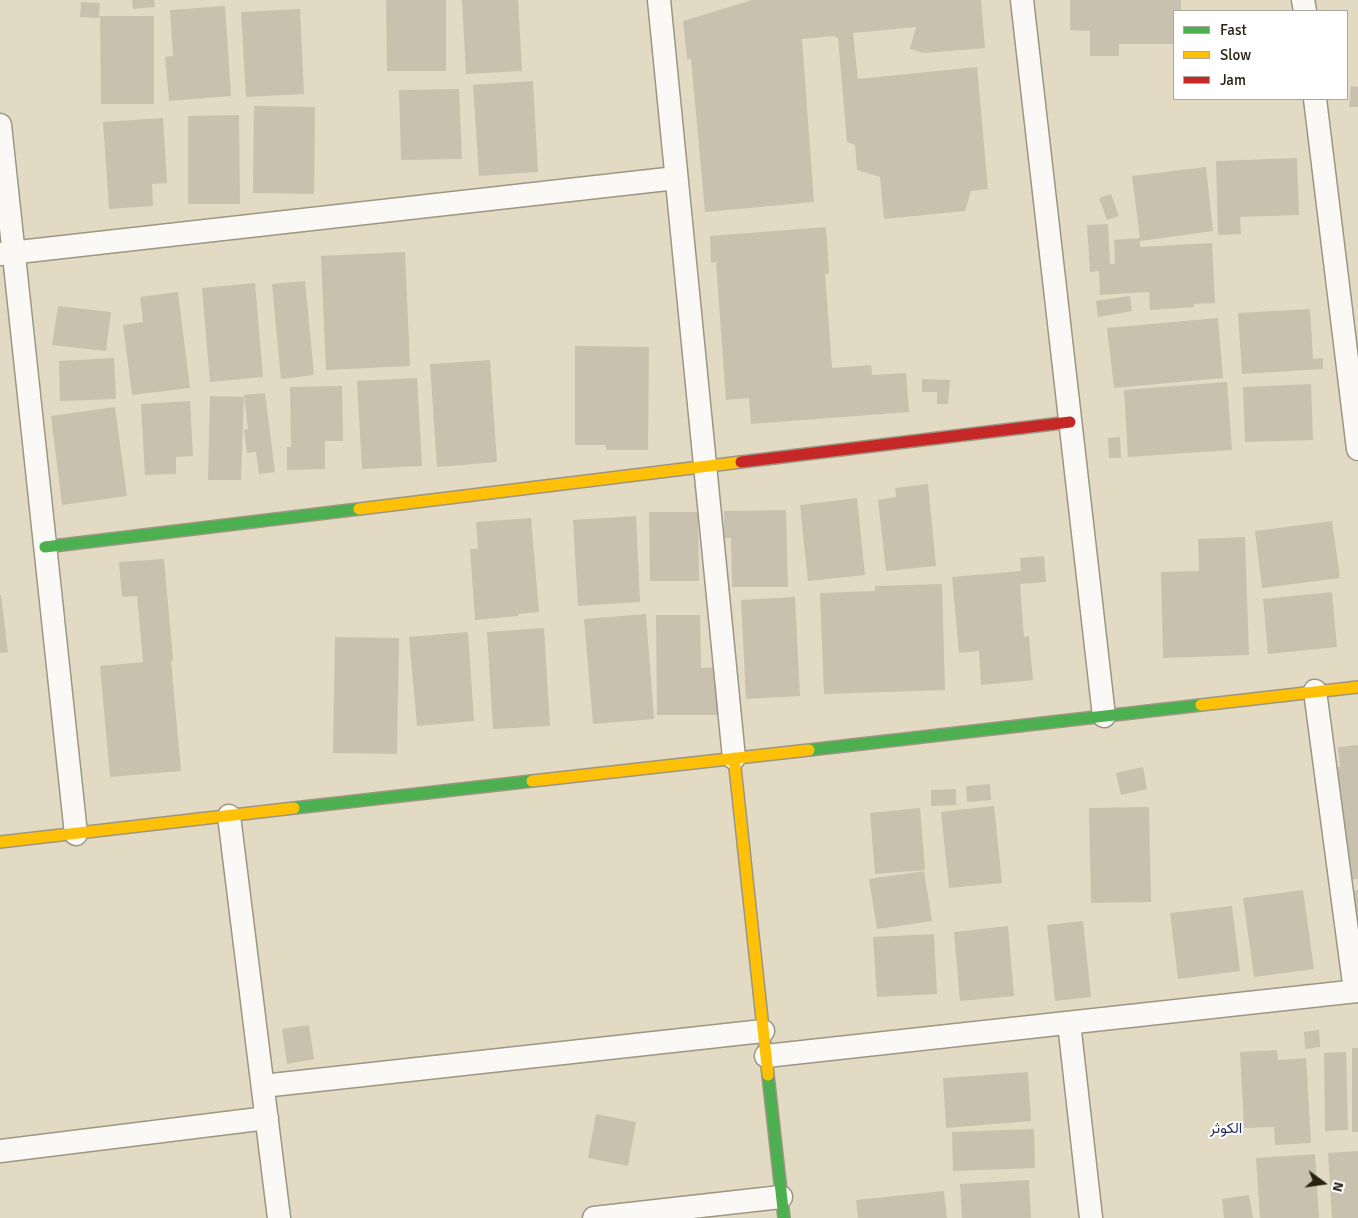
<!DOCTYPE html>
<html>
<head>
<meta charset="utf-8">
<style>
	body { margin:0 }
	#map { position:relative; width:1358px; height:1218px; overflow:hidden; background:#e2dac2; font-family:Signika,sans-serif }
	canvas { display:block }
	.legend { position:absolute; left:1173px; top:10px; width:175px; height:90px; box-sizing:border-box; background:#fff; border:1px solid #a9a7a0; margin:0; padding:6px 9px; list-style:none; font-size:15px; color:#282211 }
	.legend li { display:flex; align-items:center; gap:10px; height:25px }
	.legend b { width:25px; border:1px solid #a9a7a0 }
	.north { position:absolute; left:1298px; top:1158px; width:50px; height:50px; -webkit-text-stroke:4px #fff; paint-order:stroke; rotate:104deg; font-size:14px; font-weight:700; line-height:20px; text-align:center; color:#282211 }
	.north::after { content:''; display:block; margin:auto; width:18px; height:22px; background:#282211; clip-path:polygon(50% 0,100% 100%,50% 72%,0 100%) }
</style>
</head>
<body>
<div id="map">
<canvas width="1358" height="1218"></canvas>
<ul class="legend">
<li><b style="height:6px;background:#4caf50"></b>Fast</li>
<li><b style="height:6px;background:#ffc107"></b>Slow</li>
<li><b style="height:6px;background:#c62828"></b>Jam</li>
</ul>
<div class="north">N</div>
</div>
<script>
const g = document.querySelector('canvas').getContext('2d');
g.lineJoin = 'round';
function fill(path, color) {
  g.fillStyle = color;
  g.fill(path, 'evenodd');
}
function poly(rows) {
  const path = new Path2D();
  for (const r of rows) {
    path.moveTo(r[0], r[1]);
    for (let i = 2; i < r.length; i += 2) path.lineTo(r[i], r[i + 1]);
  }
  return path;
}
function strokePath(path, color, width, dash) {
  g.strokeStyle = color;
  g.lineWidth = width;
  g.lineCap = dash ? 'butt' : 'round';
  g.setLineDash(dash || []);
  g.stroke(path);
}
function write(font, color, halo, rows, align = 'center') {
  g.font = font + ' Signika,Vazirmatn,sans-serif';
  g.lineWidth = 4;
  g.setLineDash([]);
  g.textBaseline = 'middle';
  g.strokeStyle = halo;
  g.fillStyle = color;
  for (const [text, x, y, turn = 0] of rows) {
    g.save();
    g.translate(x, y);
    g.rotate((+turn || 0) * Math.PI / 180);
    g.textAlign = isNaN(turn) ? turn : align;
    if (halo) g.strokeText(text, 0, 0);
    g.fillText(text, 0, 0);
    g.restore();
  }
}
fill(poly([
	[132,0,154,0,155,7,133,9],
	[386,0,446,0,446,71,387,71],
	[462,0,518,0,522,71,466,74],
	[752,0,981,0,985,48,924,53,910,49,916,27,853,33,858,79,977,67,988,189,971,191,965,211,884,219,880,177,857,170,855,145,847,142,838,38,833,36,802,39,814,202,705,212,691,59,687,59,683,21],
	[1070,0,1181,0,1181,11,1174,11,1174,44,1119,44,1119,56,1090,56,1090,31,1070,30],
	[81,2,100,3,99,18,80,17],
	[225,6,231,96,169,101,165,57,173,56,170,10],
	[300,9,304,94,246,97,241,12],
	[100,16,154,16,154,104,101,104],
	[533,81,538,172,479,176,473,85],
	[1351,86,1358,87,1358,107,1349,107],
	[459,89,462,159,401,160,399,90],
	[254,106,315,107,314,194,253,193],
	[239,115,240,204,188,204,188,116],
	[163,118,167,183,152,184,153,206,109,209,103,122],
	[1297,158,1299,215,1240,217,1241,234,1218,235,1216,161],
	[1206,167,1213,231,1140,241,1140,247,1212,243,1215,303,1194,304,1194,307,1150,310,1149,292,1100,295,1099,271,1090,272,1087,225,1108,224,1110,264,1115,264,1114,240,1140,238,1132,176],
	[1111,194,1119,216,1107,220,1099,198],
	[826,227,829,273,825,274,832,368,871,365,872,375,906,373,909,412,751,424,749,398,726,400,716,262,711,263,710,236],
	[405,252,410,366,326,370,321,256],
	[305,281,314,375,281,379,272,284],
	[255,283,263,377,210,382,202,288],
	[178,292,190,388,132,395,123,325,143,322,140,297],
	[1130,296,1132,311,1098,317,1096,301],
	[58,306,111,312,106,351,52,345],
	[1310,309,1313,359,1323,358,1323,369,1242,374,1238,313],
	[1218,318,1223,378,1114,388,1107,328],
	[575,346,649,347,648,450,606,450,606,445,575,445],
	[114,358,116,399,60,401,59,361],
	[490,360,497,462,437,467,430,364],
	[417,378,422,466,362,469,357,381],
	[922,379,950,380,948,404,937,404,937,392,922,392],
	[1227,382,1232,450,1128,457,1124,390],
	[1311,384,1313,440,1245,442,1243,387],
	[342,386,343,441,325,441,325,469,287,470,287,447,291,447,290,387],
	[265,393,275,472,259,474,256,452,247,453,244,430,248,429,244,395],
	[210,396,244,397,241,480,208,480],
	[190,401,193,456,176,457,176,474,145,475,141,404],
	[115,407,127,496,62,505,51,416],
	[1120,437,1121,458,1109,458,1108,438],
	[928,484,936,566,886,571,878,500,896,497,895,488],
	[857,498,865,575,808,581,800,505],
	[786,510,788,587,732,587,731,538,724,538,724,511],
	[649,512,698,512,699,581,650,581],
	[636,516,640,602,578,606,573,520],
	[531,518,539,612,518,614,518,616,475,620,470,549,478,549,476,522],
	[1332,521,1340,578,1262,588,1255,531],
	[1245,537,1249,655,1163,658,1161,572,1199,571,1198,539],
	[1044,556,1046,582,1020,584,1024,637,1029,636,1033,680,981,685,979,651,959,653,952,577,1021,571,1020,558],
	[164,559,173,660,171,661,181,771,110,777,100,666,143,662,137,596,122,597,119,562],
	[942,584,945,690,824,694,820,593,875,591,875,586],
	[1332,592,1337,647,1268,654,1263,599],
	[0,595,1,595,8,652,0,653],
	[795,597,800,696,746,699,741,600],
	[646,614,654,719,593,724,584,619],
	[656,615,700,615,701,668,718,667,719,715,657,715],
	[544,628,550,726,493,729,487,632],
	[468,632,474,721,417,726,409,637],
	[335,637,399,638,397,754,333,753],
	[1358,745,1358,879,1343,880,1332,767,1340,767,1338,747],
	[1143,767,1147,789,1121,795,1116,773],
	[990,784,991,800,967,802,966,786],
	[956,789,956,805,931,806,931,790],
	[994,806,1002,883,949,888,941,812],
	[1149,807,1151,902,1091,903,1089,808],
	[920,808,925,870,875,874,870,813],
	[924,871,932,921,877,929,869,879],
	[1303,890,1314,969,1254,977,1243,898],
	[1358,890,1358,959,1347,891],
	[1232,906,1240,971,1178,979,1170,913],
	[1083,921,1091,997,1055,1001,1047,925],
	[1008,926,1014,996,960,1001,954,932],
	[934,934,937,994,877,997,873,937],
	[309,1025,314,1059,287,1064,282,1029],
	[1319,1030,1320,1047,1305,1049,1304,1032],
	[1352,1048,1358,1048,1358,1132,1352,1132],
	[1277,1050,1278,1060,1306,1058,1311,1143,1275,1145,1274,1127,1244,1128,1240,1052],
	[1346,1052,1348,1130,1325,1131,1324,1053],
	[1028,1072,1031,1121,946,1128,943,1078],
	[596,1114,636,1122,628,1166,588,1158],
	[1034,1129,1035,1168,953,1171,952,1132],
	[1358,1151,1358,1218,1332,1218,1328,1153],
	[1315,1154,1319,1218,1260,1218,1256,1158],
	[1029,1180,1031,1218,962,1218,960,1184],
	[944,1191,947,1218,858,1218,856,1200],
	[1249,1195,1253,1218,1224,1218,1222,1199]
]), '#c8c1ae');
const street = poly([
	[659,0,734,758],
	[1022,0,1104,716],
	[1303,0,1305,11],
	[1315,99,1358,449],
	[0,125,76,834],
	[0,254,676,178],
	[1315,691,1355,991],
	[229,816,279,1218],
	[1069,1023,1091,1218],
	[766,1056,1358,991],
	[263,1086,763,1031],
	[0,1151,267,1118],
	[594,1218,781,1197]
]);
const fast = poly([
	[45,547,359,509],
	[809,750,1201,705],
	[294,808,532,781],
	[768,1075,784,1218]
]);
const slow = poly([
	[359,509,741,462],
	[1201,705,1358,687],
	[734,758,768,1075],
	[532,781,809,750],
	[0,842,294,808]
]);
const jam = poly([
	[741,462,1070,422]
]);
strokePath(street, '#9c9683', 25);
strokePath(fast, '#9c9683', 14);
strokePath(slow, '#9c9683', 14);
strokePath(jam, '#9c9683', 14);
strokePath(street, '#fbf9f6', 22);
strokePath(fast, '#4caf50', 11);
strokePath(slow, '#ffc107', 11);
strokePath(jam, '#c62828', 11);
write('15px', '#1c265e', '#fff', [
	["الكوثر",1226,1129]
]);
</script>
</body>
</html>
